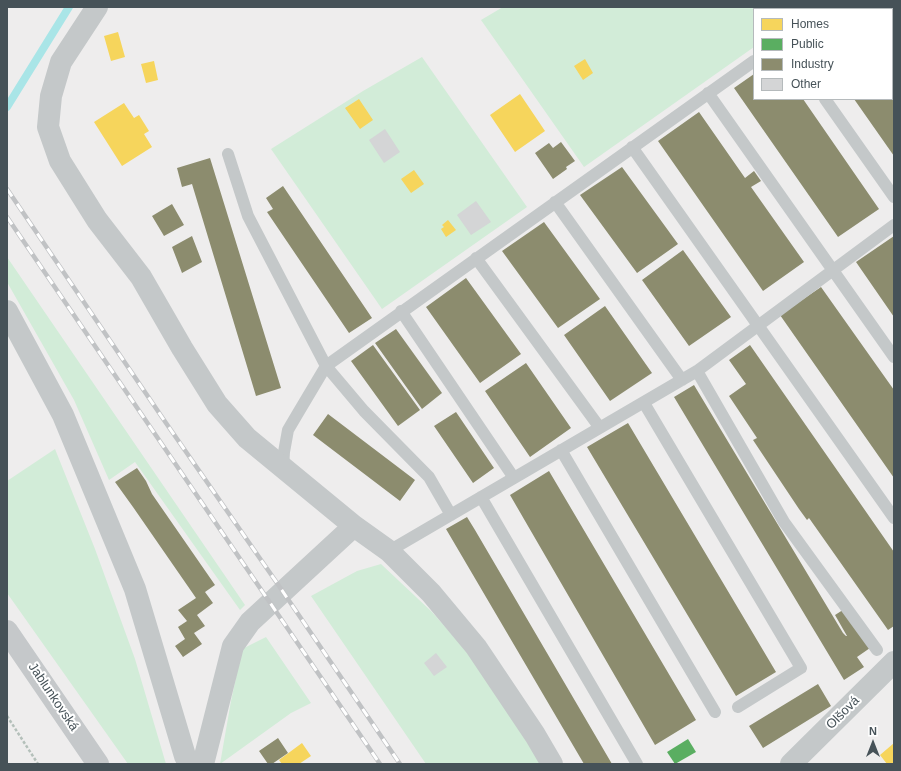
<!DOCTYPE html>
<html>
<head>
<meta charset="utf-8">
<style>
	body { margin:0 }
	#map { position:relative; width:901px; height:771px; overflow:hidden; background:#eeeded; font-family:Helvetica,sans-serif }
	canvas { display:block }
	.frame { position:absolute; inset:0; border:8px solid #465258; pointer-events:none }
	.legend { position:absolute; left:753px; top:8px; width:140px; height:92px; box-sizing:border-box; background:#fff; border:1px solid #b5babc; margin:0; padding:5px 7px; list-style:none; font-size:12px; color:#465258 }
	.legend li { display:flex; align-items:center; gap:8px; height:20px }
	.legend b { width:20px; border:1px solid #b5babc }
	.north { position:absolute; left:853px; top:723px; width:40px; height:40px; -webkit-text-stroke:3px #fff; paint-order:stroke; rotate:0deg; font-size:11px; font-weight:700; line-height:16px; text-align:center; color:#465258 }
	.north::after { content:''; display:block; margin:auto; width:14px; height:18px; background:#465258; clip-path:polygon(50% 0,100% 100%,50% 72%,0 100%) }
</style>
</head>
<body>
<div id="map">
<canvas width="901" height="771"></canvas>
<div class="frame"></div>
<ul class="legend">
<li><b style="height:11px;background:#f6d55c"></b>Homes</li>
<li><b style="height:11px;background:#5aae61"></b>Public</li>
<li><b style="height:11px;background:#8c8c6e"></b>Industry</li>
<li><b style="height:11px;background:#d4d5d6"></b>Other</li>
</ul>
<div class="north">N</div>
</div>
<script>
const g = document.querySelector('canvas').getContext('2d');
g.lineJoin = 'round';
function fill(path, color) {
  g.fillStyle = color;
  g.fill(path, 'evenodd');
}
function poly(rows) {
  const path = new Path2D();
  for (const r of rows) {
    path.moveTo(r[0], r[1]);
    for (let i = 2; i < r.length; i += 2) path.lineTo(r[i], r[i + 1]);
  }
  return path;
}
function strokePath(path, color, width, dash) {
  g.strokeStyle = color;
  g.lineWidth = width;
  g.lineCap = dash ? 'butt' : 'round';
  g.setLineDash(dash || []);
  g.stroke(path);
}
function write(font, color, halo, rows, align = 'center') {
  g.font = font + ' Helvetica,sans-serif';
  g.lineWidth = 4;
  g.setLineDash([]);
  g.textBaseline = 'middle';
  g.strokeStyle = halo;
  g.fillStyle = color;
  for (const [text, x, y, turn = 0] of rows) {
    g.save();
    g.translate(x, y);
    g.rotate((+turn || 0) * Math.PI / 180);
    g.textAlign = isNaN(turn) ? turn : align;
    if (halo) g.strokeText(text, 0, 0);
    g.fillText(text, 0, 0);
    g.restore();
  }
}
fill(poly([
	[503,7,811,7,809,9,754,9,754,47,584,167,481,20],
	[422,57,527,207,382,309,271,149,363,91],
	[7,257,245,605,240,610,135,462,109,480,74,400,7,282],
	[55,449,95,549,135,659,166,764,128,764,7,593,7,481],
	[381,564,432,612,486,673,541,764,426,764,311,596,357,571],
	[266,637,311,703,291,713,220,764,231,701,242,649]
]), '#d2ecd8');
fill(poly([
	[118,32,125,57,111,61,104,36],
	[585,59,593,73,583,80,574,66],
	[154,61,158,80,146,83,141,64],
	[520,94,545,131,515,152,490,115],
	[359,99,373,120,360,129,345,108],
	[124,103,134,118,139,115,149,131,144,134,152,147,122,166,94,122],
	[414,170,424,184,411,193,401,179],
	[448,220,456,230,446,237,441,229,444,227,442,225],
	[302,743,311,756,299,764,282,764,279,760],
	[894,743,894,764,887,764,880,755]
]), '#f6d55c');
fill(poly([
	[688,739,696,752,675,764,667,752]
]), '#5aae61');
fill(poly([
	[892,66,894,69,894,156,854,99,892,99],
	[754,74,754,99,803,99,879,209,838,237,734,88],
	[699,112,745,178,754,171,761,181,751,187,804,262,763,291,658,141],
	[561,142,575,161,566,167,567,169,553,179,535,153,549,143,553,148],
	[210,158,281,388,256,396,192,184,182,187,177,168],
	[622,167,678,244,637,273,580,195],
	[283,186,372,318,349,333,267,212,273,209,266,198],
	[172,204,184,225,164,236,152,216],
	[544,222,600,299,558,328,502,251],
	[192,236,202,262,182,273,172,247],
	[894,236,894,317,856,262],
	[683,250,731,317,689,346,642,280],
	[466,278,521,354,480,383,426,307],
	[821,287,894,390,894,478,780,315],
	[605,306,652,373,610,401,564,335],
	[396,329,442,393,422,409,375,343],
	[373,345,420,410,398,426,351,361],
	[750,345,894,552,894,626,888,630,809,518,807,520,799,509,753,440,757,438,729,396,746,384,729,360],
	[526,363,571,428,530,457,485,391],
	[694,385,843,633,846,636,847,636,835,615,846,608,870,648,857,657,864,667,844,680,674,397],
	[456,412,494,468,473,483,434,426],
	[328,414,415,480,400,501,313,435],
	[628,423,776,672,736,696,587,447],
	[137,468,146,481,152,494,215,585,205,592,213,603,197,615,205,626,194,633,202,644,183,657,175,646,185,639,178,627,187,621,178,610,196,598,133,507,115,482],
	[549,471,696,720,655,745,510,495],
	[467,517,475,530,612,764,584,764,446,529],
	[818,684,831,706,763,748,749,726],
	[278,738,288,753,272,764,268,764,259,751]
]), '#8c8c6e');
strokePath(poly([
	[7,107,69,7]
]), '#a9e5e7', 8);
fill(poly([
	[385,129,400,152,384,163,369,140],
	[476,201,491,222,471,235,457,215],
	[436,653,447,667,434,676,424,663]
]), '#d4d5d6');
strokePath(poly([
	[7,716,38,764]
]), '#b4c0ba', 2.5, [3, 2]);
strokePath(poly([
	[874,7,876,9],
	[826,9,829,7],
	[892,33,894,36],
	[708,93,894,357],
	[825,99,894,197],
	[632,147,894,518],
	[228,154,248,216,326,366,754,61],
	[555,202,682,380],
	[476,258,600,428],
	[401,311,514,478],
	[697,371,784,522,877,650],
	[644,403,801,668,738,707],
	[561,450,715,712],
	[283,468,284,452,288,430,298,413,326,366,364,411,429,477,451,515],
	[481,497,637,764],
	[389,551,697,371,894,225]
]), '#c4c8c9', 12);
strokePath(poly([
	[97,7,61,62,51,96,48,127,60,161,97,220,141,277,182,348,217,404,247,438,354,526,389,551,431,593,476,647,535,735,552,764],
	[7,311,63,415,135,589,185,756,189,764],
	[203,764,233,646,250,622,354,526],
	[791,764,894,662]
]), '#c4c8c9', 22);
strokePath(poly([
	[7,631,98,764]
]), '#c5c8ca', 22);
const rail = poly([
	[7,189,166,423,277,583,400,764],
	[7,217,380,764]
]);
strokePath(rail, '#c0c2c4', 4.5);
strokePath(rail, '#fff', 3, [9]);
write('13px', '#465258', '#fff', [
	["Jablunkovská",53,697,56],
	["Olšová",843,713,-45]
]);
</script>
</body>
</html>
